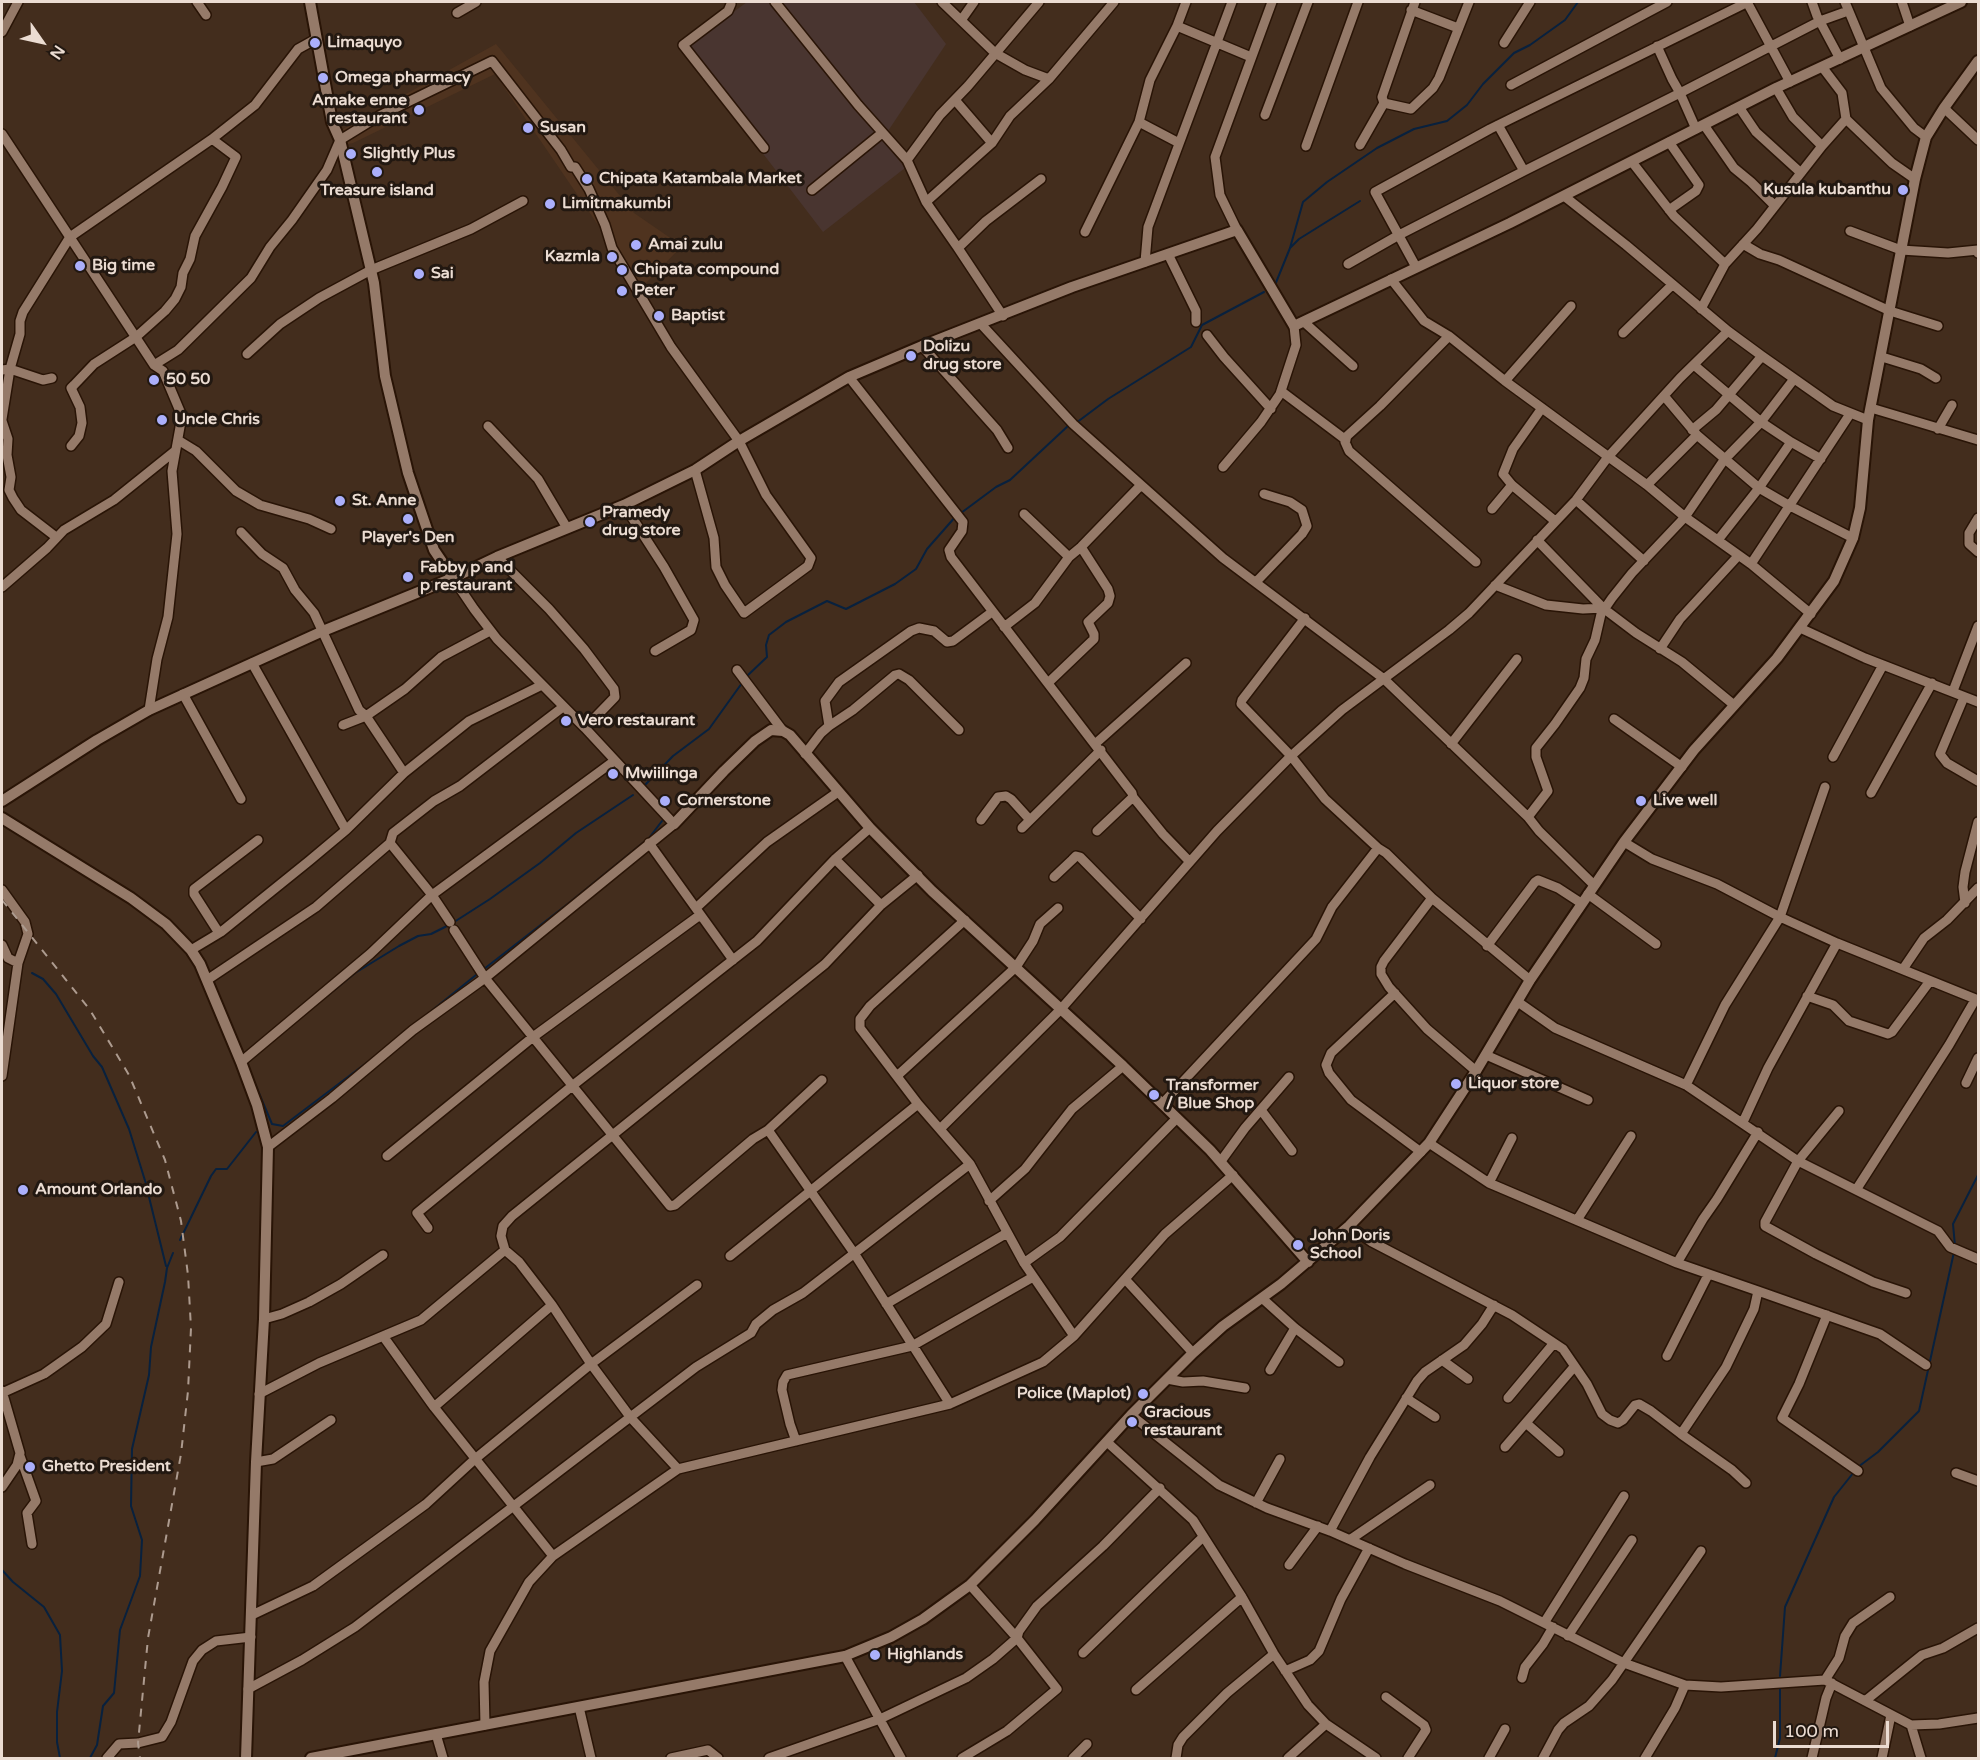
<!DOCTYPE html>
<html>
<head>
<meta charset="utf-8">
<style>
	body { margin:0 }
	#map { position:relative; width:1980px; height:1760px; overflow:hidden; background:#432d1d; font-family:"Varela Round",sans-serif }
	canvas { display:block }
	.frame { position:absolute; inset:0; border:3px solid #ebdcd2; pointer-events:none }
	.north { position:absolute; left:12px; top:12px; width:60px; height:60px; -webkit-text-stroke:4px #221811; paint-order:stroke; rotate:124deg; font-size:16px; font-weight:700; line-height:24px; text-align:center; color:#ebdcd2 }
	.north::after { content:''; display:block; margin:auto; width:21px; height:27px; background:#ebdcd2; clip-path:polygon(50% 0,100% 100%,50% 72%,0 100%) }
	.scale { position:absolute; left:1773px; top:1721px; width:116px; height:27px; box-sizing:border-box; border:3px solid #ebdcd2; border-top:0; padding-left:8px; font-size:18px; line-height:21px; white-space:nowrap; color:#ebdcd2; -webkit-text-stroke:4px #221811; paint-order:stroke }
</style>
</head>
<body>
<div id="map">
<canvas width="1980" height="1760"></canvas>
<div class="frame"></div>
<div class="north">N</div>
<div class="scale">100 m</div>
</div>
<script>
const g = document.querySelector('canvas').getContext('2d');
g.lineJoin = 'round';
function fill(path, color) {
  g.fillStyle = color;
  g.fill(path, 'evenodd');
}
function poly(rows) {
  const path = new Path2D();
  for (const r of rows) {
    path.moveTo(r[0], r[1]);
    for (let i = 2; i < r.length; i += 2) path.lineTo(r[i], r[i + 1]);
  }
  return path;
}
function strokePath(path, color, width, dash) {
  g.strokeStyle = color;
  g.lineWidth = width;
  g.lineCap = dash ? 'butt' : 'round';
  g.setLineDash(dash || []);
  g.stroke(path);
}
function write(font, color, halo, rows, align = 'center') {
  g.font = font + ' "Varela Round",sans-serif';
  g.lineWidth = 6;
  g.setLineDash([]);
  g.textBaseline = 'middle';
  g.strokeStyle = halo;
  g.fillStyle = color;
  for (const [text, x, y, turn = 0] of rows) {
    g.save();
    g.translate(x, y);
    g.rotate((+turn || 0) * Math.PI / 180);
    g.textAlign = isNaN(turn) ? turn : align;
    if (halo) g.strokeText(text, 0, 0);
    g.fillText(text, 0, 0);
    g.restore();
  }
}
fill(poly([
	[496,44,634,213,682,246,641,288,495,74,353,143,339,146,320,100,333,107,343,129]
]), '#4f331f');
fill(poly([
	[747,2,773,2,905,168,823,232,683,49],
	[776,2,914,2,946,44,886,134]
]), '#493530');
strokePath(poly([
	[1290,248,1299,239,1360,201],
	[1275,285,1290,248,1303,202,1327,182,1377,148,1414,129,1447,121,1467,105,1483,84,1514,53,1530,45,1565,20,1578,2],
	[1076,423,1108,399,1191,347,1202,325,1264,292],
	[961,513,996,487,1010,480,1069,425],
	[747,676,767,657,766,645,769,635,786,622,827,601,846,609,895,584,916,569,927,549,956,516],
	[645,785,673,756,709,729,742,683],
	[484,969,569,903,649,838,662,821],
	[32,973,43,979,56,994,93,1056,102,1067,129,1129,147,1187],
	[327,996,355,973,399,946,418,936,431,934,451,924,490,899,540,863,576,833,633,795],
	[424,1017,476,975],
	[250,1072,272,1124,283,1126,373,1058],
	[148,1193,166,1266],
	[180,1240,211,1176,216,1169,227,1169,256,1132],
	[1955,1246,1953,1224,1978,1175],
	[1858,1467,1878,1452,1919,1411,1954,1252],
	[2,1570,13,1582,44,1607,60,1635,62,1671,57,1712,57,1742,60,1758],
	[1780,1676,1785,1607,1834,1497,1854,1472],
	[90,1758,97,1745,103,1706,114,1693,120,1630,140,1576,142,1540,131,1506,132,1449,149,1375,151,1347,165,1282,167,1268,173,1253],
	[1775,1758,1780,1738,1780,1686]
]), '#08213e', 2);
const minor = poly([
	[197,2,206,15],
	[775,2,858,105,907,160,926,202,958,248,986,221,1041,179],
	[942,2,995,53,1025,70,1049,79],
	[1747,2,1790,82],
	[1812,2,1817,16,1840,59],
	[1845,2,1881,88,1914,128,1926,137],
	[1902,2,1910,26],
	[731,4,728,11,683,45,764,148],
	[1411,10,1458,28],
	[457,13,476,2],
	[962,19,974,2],
	[1177,26,1251,57],
	[2,32,18,2],
	[1504,43,1530,2],
	[1657,46,1672,79,1680,93,1820,21,1848,11],
	[1823,68,1842,93,1846,119],
	[1511,85,1667,2],
	[1776,88,1793,117,1822,146],
	[955,100,992,143],
	[1384,103,1411,109,1433,88,1439,78,1469,2],
	[1739,107,1756,132,1801,173],
	[1944,108,1978,140],
	[1265,115,1308,2],
	[1139,122,1179,143],
	[1498,125,1524,171,1680,93,1696,129],
	[1704,125,1734,168,1751,182,1775,206],
	[2,134,154,365,163,371,182,416,172,471,177,534,168,617,157,659,149,710],
	[1669,142,1699,185,1696,191,1669,210],
	[1360,145,1384,103,1382,97,1415,2],
	[1306,146,1358,2],
	[907,160,940,115,968,86,1039,2],
	[1632,162,1674,216,1725,264,1757,229,1822,146,1846,119,1892,163,1915,179],
	[812,190,882,133],
	[1564,196,1626,245,1728,331,1762,356,1833,406,1868,420],
	[926,202,992,143,1010,116,1049,79,1114,2],
	[1237,230,1220,195,1215,157,1272,2],
	[1850,231,1901,250,1948,253,1978,250,1978,253],
	[1085,232,1139,122,1150,80,1177,26,1186,2],
	[1743,244,1760,254,1779,260,1890,311,1938,326],
	[958,248,1003,316],
	[1168,254,1196,311,1196,322],
	[1145,262,1148,227,1232,2],
	[1348,264,1399,235,1524,171],
	[1416,267,1375,192,1490,129,1748,2],
	[1391,279,1424,321,1449,336,1505,381,1647,485,1685,517,1751,564,1811,614],
	[1701,309,1725,264],
	[1304,322,1353,366],
	[981,324,1073,424,1223,558,1384,679,1528,817,1539,831,1594,885],
	[1623,333,1672,285],
	[1207,335,1224,357,1271,409],
	[1449,336,1380,406,1347,436,1345,442,1349,451,1476,562],
	[922,346,997,430,1008,448],
	[247,354,280,324,319,298,371,270,471,229,523,201],
	[1882,357,1921,369,1936,378],
	[154,365,178,350,251,278,270,247,292,220,327,170,340,140,379,116,492,61,561,150,571,167,575,167,589,189,605,225,612,248,671,347,739,441,766,495,811,558,808,566,744,613,725,585,716,567,714,538,695,470],
	[1694,365,1761,422,1791,442,1759,488,1718,540],
	[2,370,10,369,43,380,52,378],
	[849,377,963,522,962,531,949,550,951,557,1132,793,1133,797,1097,831],
	[1505,381,1571,306],
	[1281,391,1346,440],
	[1665,397,1697,435,1759,488,1790,506,1853,538],
	[1542,408,1513,449,1503,474,1512,485,1555,521],
	[1871,408,1978,440],
	[2,419,10,369,20,334,20,321,23,312,70,237,212,139,255,105,298,49,316,39],
	[2,421,8,439,7,455,11,477,9,490,13,498,21,510,56,537],
	[488,426,538,479,567,528],
	[1938,429,1952,405],
	[1692,430,1716,410,1762,356],
	[178,440,196,451,236,491,260,505,309,519,331,529],
	[1791,442,1821,459],
	[71,446,79,436,82,423,80,407,71,388,74,385,94,364,136,337,165,311,175,299,181,287,183,273,190,259,195,236,222,187,236,157,212,139],
	[1223,467,1261,422,1280,394,1296,345,1294,326],
	[1647,485,1697,435],
	[1576,500,1644,561],
	[624,505,664,567,694,620,691,630,655,651],
	[1492,509,1512,485],
	[1024,514,1069,557],
	[1978,518,1969,533,1969,544,1978,552],
	[241,532,262,554,283,568,295,590,314,613,359,710,366,716,404,773],
	[1537,540,1603,608,1636,633,1682,662,1734,705],
	[497,557,549,609,584,649,614,689,615,697,585,728],
	[1751,564,1850,414],
	[453,578,474,609,497,639,585,728,674,824,485,978,454,930],
	[1256,582,1302,534,1307,526,1302,510,1290,502,1264,494],
	[1495,585,1546,605,1583,609,1603,608],
	[2,587,47,548,64,530,114,500,175,451],
	[1305,618,1242,700,1241,704,1291,756,1325,799,1378,848,1386,853,1432,898,1530,980],
	[1004,627,1035,603,1069,557,1081,547,1141,485],
	[1800,628,1865,658,1978,702],
	[1660,649,1680,619,1738,556],
	[252,663,346,830],
	[737,670,783,731],
	[1049,682,1094,639,1094,634,1088,622,1108,603,1110,596,1108,589,1081,547],
	[1953,691,1978,626],
	[183,694,241,799],
	[1964,697,1940,754,1947,763,1978,781],
	[1614,719,1682,767],
	[343,725,366,716,405,689,441,657,490,631],
	[829,726,853,710,895,675,899,674,909,680,959,730],
	[1095,744,1186,663],
	[1451,744,1517,659],
	[805,754,821,733,829,726,825,701,839,682,911,631,919,628,934,631,947,642,953,641,992,612],
	[1833,757,1883,665],
	[1825,787,1780,917,1725,1005,1686,1085,1798,1161,1938,1231,1950,1247,1978,1259],
	[1871,793,1932,683],
	[1133,797,1163,834,1190,862],
	[1528,817,1548,791,1536,757,1536,748,1555,724,1580,688,1584,678,1586,659,1595,640,1601,614,1612,598,1632,573,1685,517,1724,460,1761,422,1794,379],
	[981,820,998,797,1006,796,1011,799,1030,820],
	[1022,828,1101,750],
	[1624,842,1652,859,1717,884,1780,917,1837,943,1978,1000],
	[390,843,432,895,450,922],
	[649,843,733,960],
	[835,859,881,905],
	[1054,877,1072,860,1076,856,1080,857,1141,919],
	[2,890,25,922,28,934,18,963,2,1076],
	[1588,894,1656,944],
	[1432,898,1384,961,1381,967,1381,974,1389,987,1427,1029,1476,1071],
	[1965,903,1963,887,1965,872,1978,822],
	[696,908,767,842,838,792],
	[219,933,194,894,194,889,258,840],
	[2,945,8,958,18,963],
	[1487,946,1535,882,1538,880,1558,888,1581,903],
	[191,950,221,932,309,861,346,830,404,773,469,721,542,685],
	[1903,969,1924,938,1947,920,1978,888],
	[207,980,316,907,390,843,393,833,434,801,460,786,563,707],
	[1395,993,1331,1053,1326,1065,1329,1073,1351,1100,1421,1152],
	[1807,996,1833,1005,1849,1021,1888,1034,1892,1032,1930,981],
	[1518,1002,1555,1028,1686,1085],
	[1486,1055,1588,1100],
	[241,1062,370,954,432,895,614,761],
	[897,1076,1016,967,1033,941,1040,924,1058,908],
	[822,1080,768,1130,854,1253,950,1404],
	[1966,1083,1978,1058],
	[918,1104,860,1028,860,1019,870,1006,965,920],
	[1162,1104,1316,939,1332,907,1378,848],
	[1261,1110,1292,1151],
	[1839,1111,1798,1161,1765,1222,1765,1226,1816,1254,1873,1282,1906,1293],
	[1743,1122,1768,1068,1837,943],
	[940,1129,1061,1009,1217,831,1291,756,1342,710,1449,630,1469,613,1576,500,1608,457,1680,378,1728,331],
	[268,1147,332,1098,413,1030,485,978,670,1206,675,1205,753,1139,768,1130],
	[387,1156,533,1037,700,915],
	[1221,1161,1245,1128,1289,1077],
	[1489,1183,1512,1138],
	[1856,1190,1949,1045,1975,1000],
	[989,1201,1025,1169,1072,1109,1123,1066],
	[1577,1220,1631,1136],
	[1349,1226,1372,1242,1512,1315,1563,1349,1587,1384,1602,1414,1610,1420,1618,1423,1623,1420,1635,1405,1639,1404,1651,1411,1681,1434,1726,1367,1754,1309,1758,1291,1677,1263,1489,1183,1429,1143],
	[428,1228,417,1213,572,1086,757,941,835,859,870,828],
	[730,1256,918,1104,970,1164,1024,1263,1074,1336],
	[1024,1263,1060,1237,1177,1118],
	[1677,1263,1703,1219,1717,1199,1758,1132],
	[1125,1279,1193,1353],
	[1758,1291,1880,1334,1926,1365],
	[1263,1299,1295,1328,1339,1362],
	[886,1304,1007,1233],
	[1827,1315,1799,1384,1782,1418,1858,1471],
	[264,1319,282,1314,309,1302,341,1284,383,1255],
	[383,1336,421,1320,505,1250],
	[1667,1356,1708,1275],
	[1442,1360,1468,1379],
	[1270,1370,1295,1328],
	[1167,1379,1183,1382,1203,1381,1245,1388],
	[2,1391,20,1453,17,1465,2,1487],
	[2,1393,44,1374,82,1347,106,1324,119,1282],
	[259,1394,319,1363,383,1336,434,1407,553,1556],
	[1406,1398,1435,1417],
	[1508,1398,1554,1343],
	[434,1407,552,1305],
	[1131,1415,1219,1485,1267,1508,1330,1531,1405,1564,1500,1601,1624,1663,1685,1685,1721,1687,1825,1680,1911,1725,1939,1724,1978,1718],
	[1526,1423,1559,1452],
	[1681,1434,1732,1470,1746,1483],
	[796,1441,790,1424,782,1390,783,1382,787,1375,912,1346,1033,1277],
	[1107,1442,1193,1520,1242,1597,1274,1654,1308,1705,1326,1724,1376,1758],
	[1505,1447,1574,1367],
	[20,1456,36,1501,27,1513,32,1544],
	[256,1462,273,1459,331,1420],
	[678,1469,631,1418,591,1364,552,1305,519,1262,505,1250,501,1236,503,1226,512,1216,825,964,881,905,918,875],
	[1956,1473,1978,1481],
	[1256,1503,1280,1459],
	[1330,1531,1370,1457,1417,1381,1425,1372,1464,1345,1482,1324,1494,1305],
	[1351,1539,1430,1485],
	[1289,1565,1318,1526],
	[252,1615,313,1586,426,1504,475,1459,591,1364,697,1285],
	[1544,1623,1624,1496],
	[1568,1636,1632,1540],
	[1083,1653,1203,1537],
	[845,1656,901,1758],
	[1285,1671,1310,1660,1319,1651,1341,1599,1369,1548],
	[1522,1678,1525,1667,1543,1644,1553,1627],
	[1825,1680,1839,1658,1845,1636,1853,1623,1890,1597],
	[248,1689,302,1660,355,1627,696,1367,751,1333,756,1324,773,1310,803,1293,970,1164],
	[1136,1690,1242,1597],
	[1386,1697,1424,1725,1426,1730,1408,1758],
	[1865,1701,1922,1655,1943,1648,1978,1628],
	[579,1707,591,1758],
	[485,1725,484,1682,490,1651,529,1582,553,1556,678,1469,950,1404,1043,1362,1074,1336,1165,1234,1233,1175],
	[1911,1725,1921,1758],
	[436,1734,443,1758],
	[107,1758,119,1744,138,1743,162,1737,171,1722,193,1661,202,1650,216,1641,251,1637],
	[671,1758,708,1750,718,1758],
	[769,1758,880,1719,966,1678,993,1659,1017,1638,1019,1631,1037,1606,1103,1546,1160,1488],
	[962,1758,1007,1731,1057,1689,1017,1638,970,1585],
	[1073,1758,1087,1744],
	[1176,1758,1178,1745,1183,1737,1227,1693,1274,1654],
	[1288,1758,1326,1724],
	[1489,1758,1505,1729],
	[1543,1758,1558,1730,1564,1723,1589,1706,1612,1680,1701,1551],
	[1645,1758,1675,1708,1685,1685],
	[1812,1758,1826,1698,1832,1683],
	[1882,1758,1891,1715]
]);
const tertiary = poly([
	[310,2,332,122,340,140,374,283,385,376,408,473,434,550,453,578],
	[2,801,97,740,149,710,323,631,453,578,497,557,624,505,695,470,739,441,849,377,922,346,1072,287,1237,230,1294,326,1510,223,1776,88,1961,2],
	[2,818,131,898,166,924,191,950,200,964,241,1062,257,1105,268,1147,264,1319,256,1462,246,1758],
	[674,824,724,771,755,741,771,730,783,731,790,735,870,828,932,891,1123,1066,1210,1150,1308,1262],
	[311,1758,845,1656,891,1637,923,1619,970,1585,1035,1520,1131,1415,1193,1353,1223,1326,1281,1284,1349,1226,1429,1143,1476,1071,1530,980,1624,842,1694,750,1777,658,1834,581,1853,538,1860,508,1868,420,1915,179,1926,137,1944,108,1978,61]
]);
strokePath(minor, '#291406', 12);
strokePath(tertiary, '#291406', 14);
strokePath(minor, '#957a69', 9);
strokePath(tertiary, '#957a69', 10);
strokePath(poly([
	[2,900,90,1010,129,1075,165,1160,181,1221,188,1275,191,1328,188,1391,181,1454,148,1638,138,1743,140,1758]
]), '#ad9b8f', 2, [8, 8]);
for (const [x, y, r, color] of [
	[315,43,6,"#abaffb"],
	[323,78,6,"#abaffb"],
	[419,110,6,"#abaffb"],
	[528,128,6,"#abaffb"],
	[351,154,6,"#abaffb"],
	[377,172,6,"#abaffb"],
	[587,179,6,"#abaffb"],
	[1903,190,6,"#abaffb"],
	[550,204,6,"#abaffb"],
	[636,245,6,"#abaffb"],
	[612,257,6,"#abaffb"],
	[80,266,6,"#abaffb"],
	[622,270,6,"#abaffb"],
	[419,274,6,"#abaffb"],
	[622,291,6,"#abaffb"],
	[659,316,6,"#abaffb"],
	[911,356,6,"#abaffb"],
	[154,380,6,"#abaffb"],
	[162,420,6,"#abaffb"],
	[340,501,6,"#abaffb"],
	[408,519,6,"#abaffb"],
	[590,522,6,"#abaffb"],
	[408,577,6,"#abaffb"],
	[566,721,6,"#abaffb"],
	[613,774,6,"#abaffb"],
	[665,801,6,"#abaffb"],
	[1641,801,6,"#abaffb"],
	[1456,1084,6,"#abaffb"],
	[1154,1095,6,"#abaffb"],
	[23,1190,6,"#abaffb"],
	[1298,1245,6,"#abaffb"],
	[1143,1394,6,"#abaffb"],
	[1132,1422,6,"#abaffb"],
	[30,1467,6,"#abaffb"],
	[875,1655,6,"#abaffb"]
]) {
  const dot = new Path2D();
  dot.arc(x, y, r, 0, 2 * Math.PI);
  g.fillStyle = color;
  g.fill(dot);
  strokePath(dot, '#221811', 2);
}
write('bold 16px', '#ebdcd2', '#221811', [
	["Limaquyo",327,43],
	["Omega pharmacy",335,78],
	["Amake enne",407,101,"right"],
	["restaurant",407,119,"right"],
	["Susan",540,128],
	["Slightly Plus",363,154],
	["Chipata Katambala Market",599,179],
	["Kusula kubanthu",1891,190,"right"],
	["Treasure island",377,191,"center"],
	["Limitmakumbi",562,204],
	["Amai zulu",648,245],
	["Kazmla",600,257,"right"],
	["Big time",92,266],
	["Chipata compound",634,270],
	["Sai",431,274],
	["Peter",634,291],
	["Baptist",671,316],
	["Dolizu",923,347],
	["drug store",923,365],
	["50 50",166,380],
	["Uncle Chris",174,420],
	["St. Anne",352,501],
	["Pramedy",602,513],
	["drug store",602,531],
	["Player's Den",408,538,"center"],
	["Fabby p and",420,568],
	["p restaurant",420,586],
	["Vero restaurant",578,721],
	["Mwiilinga",625,774],
	["Cornerstone",677,801],
	["Live well",1653,801],
	["Liquor store",1468,1084],
	["Transformer",1166,1086],
	["/ Blue Shop",1166,1104],
	["Amount Orlando",35,1190],
	["John Doris",1310,1236],
	["School",1310,1254],
	["Police (Maplot)",1131,1394,"right"],
	["Gracious",1144,1413],
	["restaurant",1144,1431],
	["Ghetto President",42,1467],
	["Highlands",887,1655]
], 'left');
</script>
</body>
</html>
